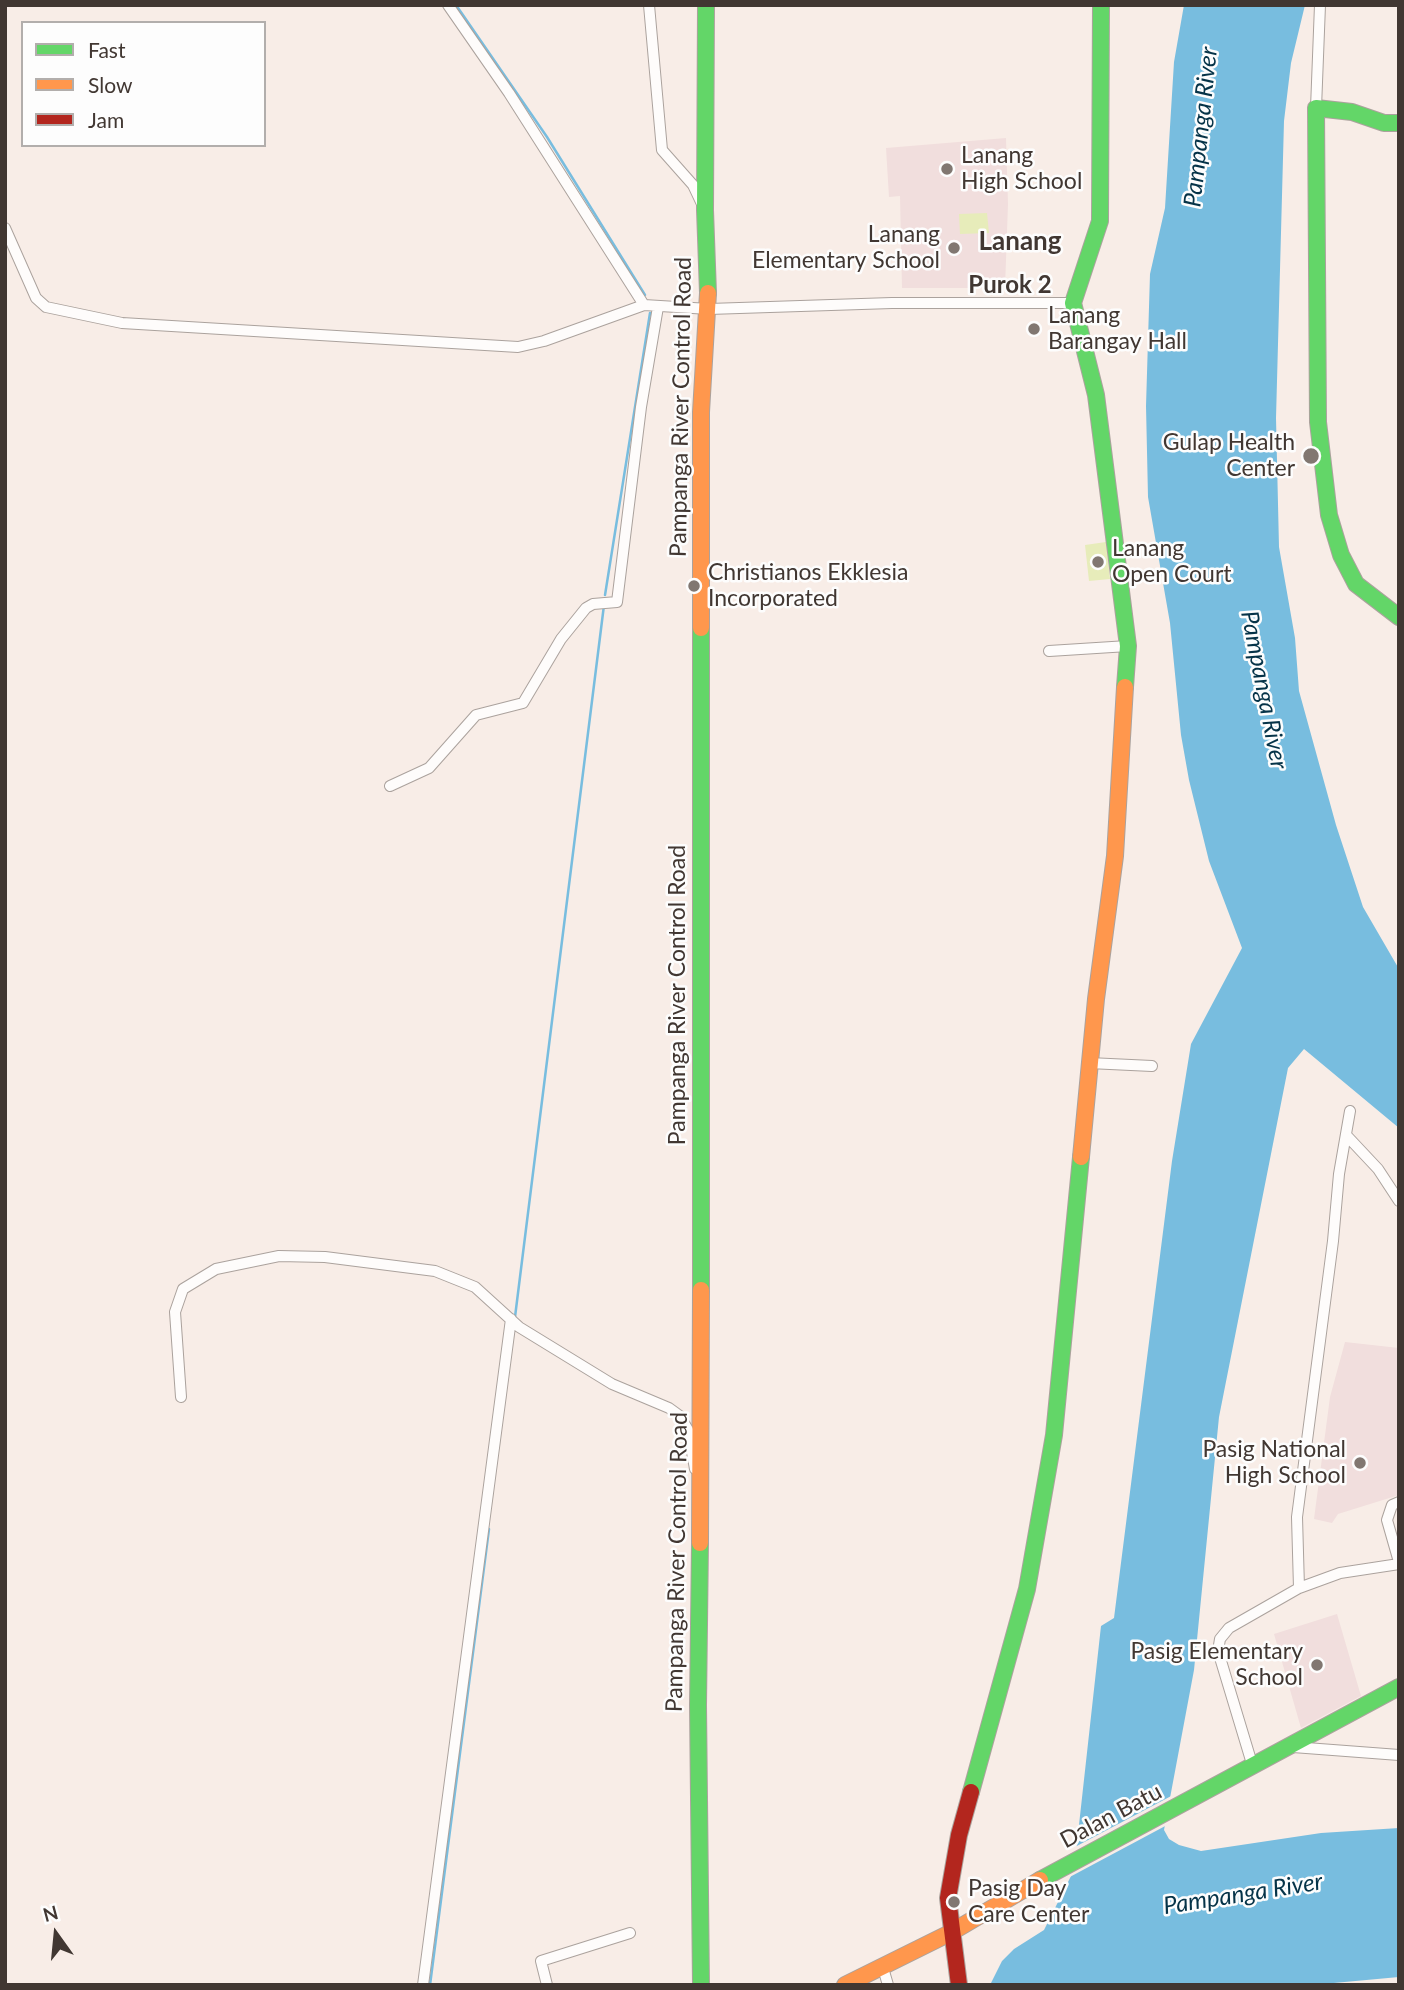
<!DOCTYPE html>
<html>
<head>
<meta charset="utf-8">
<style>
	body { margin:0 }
	#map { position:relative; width:1404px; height:1990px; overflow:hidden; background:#f8ede7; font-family:Lato,sans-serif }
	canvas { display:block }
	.frame { position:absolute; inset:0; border:7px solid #413732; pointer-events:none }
	.legend { position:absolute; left:21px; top:21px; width:245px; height:126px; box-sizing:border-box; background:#fdfdfd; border:2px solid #b2aeac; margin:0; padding:9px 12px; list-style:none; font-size:21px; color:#413732 }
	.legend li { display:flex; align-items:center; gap:14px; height:35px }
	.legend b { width:35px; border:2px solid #b2aeac }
	.north { position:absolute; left:21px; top:1899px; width:70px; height:70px; -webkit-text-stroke:5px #fdfdfd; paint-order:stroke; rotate:345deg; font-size:19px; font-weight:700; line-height:28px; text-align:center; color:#413732 }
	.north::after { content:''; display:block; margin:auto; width:24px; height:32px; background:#413732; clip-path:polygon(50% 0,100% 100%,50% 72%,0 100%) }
</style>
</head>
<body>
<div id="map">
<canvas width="1404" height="1990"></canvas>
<div class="frame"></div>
<ul class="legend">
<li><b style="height:9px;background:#63d668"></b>Fast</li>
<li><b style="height:9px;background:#ff974d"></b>Slow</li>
<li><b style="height:9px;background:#b3261e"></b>Jam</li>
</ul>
<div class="north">N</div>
</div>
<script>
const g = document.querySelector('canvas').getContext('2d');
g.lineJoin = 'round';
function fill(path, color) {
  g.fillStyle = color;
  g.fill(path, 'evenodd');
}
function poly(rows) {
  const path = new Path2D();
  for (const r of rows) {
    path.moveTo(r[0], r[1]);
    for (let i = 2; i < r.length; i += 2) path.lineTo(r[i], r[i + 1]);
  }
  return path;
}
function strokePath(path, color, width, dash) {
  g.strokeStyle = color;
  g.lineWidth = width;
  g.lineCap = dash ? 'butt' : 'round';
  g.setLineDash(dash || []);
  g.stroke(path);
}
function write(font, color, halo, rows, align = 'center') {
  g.font = font + ' Lato,sans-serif';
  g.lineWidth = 5;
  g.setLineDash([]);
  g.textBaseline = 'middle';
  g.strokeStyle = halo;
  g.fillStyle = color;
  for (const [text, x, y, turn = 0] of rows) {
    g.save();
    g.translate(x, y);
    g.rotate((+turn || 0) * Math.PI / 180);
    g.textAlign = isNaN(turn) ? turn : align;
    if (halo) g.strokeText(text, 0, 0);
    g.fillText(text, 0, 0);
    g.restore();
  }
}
fill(poly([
	[1006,138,1008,204,1005,288,902,288,900,196,889,197,886,148],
	[1345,1342,1399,1348,1399,1495,1338,1514,1332,1523,1314,1519,1330,1397],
	[1337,1614,1361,1696,1301,1728,1274,1634]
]), '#f1dedd');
fill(poly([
	[987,213,989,233,960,234,959,214],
	[1106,542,1110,579,1089,581,1085,545]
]), '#e7ecba');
fill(poly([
	[1184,5,1305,5,1291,63,1284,121,1276,418,1279,547,1295,638,1299,691,1336,825,1363,907,1399,969,1399,1128,1304,1049,1288,1068,1219,1417,1194,1670,1164,1830,1169,1839,1179,1845,1201,1851,1321,1833,1399,1828,1399,1977,1312,1985,990,1985,1002,1961,1014,1949,1044,1930,1074,1870,1101,1626,1114,1618,1172,1161,1191,1044,1242,948,1209,861,1189,780,1181,735,1170,623,1148,497,1146,406,1150,274,1165,208,1174,62]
]), '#78bddf');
fill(poly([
	[1175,1794,1169,1824,1066,1879,1073,1848]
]), '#f8ede7');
strokePath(poly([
	[456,5,547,137,645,295],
	[605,595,650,313],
	[515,1317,604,605],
	[430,1985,489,1529]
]), '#78bddf', 2.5);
const street = poly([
	[448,5,509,93,644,305],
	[649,5,662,150,693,185,702,204],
	[1316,108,1320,5],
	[5,228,36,298,46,307,122,323,518,347,544,341,644,305,709,309,892,303,1073,303],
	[1049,651,1128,646],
	[390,786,429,768,476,715,523,703,561,639,586,608,593,604,617,602,641,407,658,307],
	[1089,1063,1152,1066],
	[1347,1136,1378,1169,1399,1201],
	[181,1397,175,1312,183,1289,216,1269,279,1256,325,1257,435,1271,475,1287,519,1327,612,1384,669,1408,680,1416,688,1430,695,1469],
	[1399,1502,1392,1505,1387,1520,1399,1562],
	[1299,1588,1297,1517,1333,1241,1339,1174,1350,1111],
	[1293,1747,1399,1755],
	[1253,1767,1218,1651,1220,1639,1229,1628,1299,1588,1340,1573,1399,1564],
	[883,1968,888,1985],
	[423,1985,511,1319],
	[547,1985,541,1961,630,1933]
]);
const fast = poly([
	[706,5,705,210,708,293],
	[1101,5,1100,221,1073,303,1096,395,1128,646,1125,687],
	[1399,123,1384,123,1352,112,1316,108,1318,422,1329,515,1341,555,1356,584,1399,617],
	[701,628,701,1290],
	[700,1543,698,1705,701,1985],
	[971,1792,1027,1589,1054,1435,1081,1157],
	[1040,1880,1399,1687]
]);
const slow = poly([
	[701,628,701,412,708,293],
	[1081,1157,1096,999,1115,856,1125,687],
	[700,1543,701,1290],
	[845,1985,950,1933,1040,1880]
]);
const jam = poly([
	[959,1985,948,1898,959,1835,971,1792]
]);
strokePath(street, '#aba29d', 12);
strokePath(fast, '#aba29d', 18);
strokePath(slow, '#aba29d', 18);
strokePath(jam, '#aba29d', 18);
strokePath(street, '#fefcfb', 10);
strokePath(fast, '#63d668', 16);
strokePath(slow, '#ff974d', 16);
strokePath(jam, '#b3261e', 16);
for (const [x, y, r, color] of [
	[947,169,7,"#817771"],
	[954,248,7,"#817771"],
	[1034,329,7,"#817771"],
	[1311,456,9,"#817771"],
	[1098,562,7,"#817771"],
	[694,586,7,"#817771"],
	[1360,1463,7,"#817771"],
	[1317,1665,7,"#817771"],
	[954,1902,7,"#817771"]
]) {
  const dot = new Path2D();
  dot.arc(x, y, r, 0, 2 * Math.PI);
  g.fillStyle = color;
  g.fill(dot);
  strokePath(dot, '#fdfdfd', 2.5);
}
write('23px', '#413732', '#fdfdfd', [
	["Lanang",961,156],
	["High School",961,182],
	["Lanang",940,235,"right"],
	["Elementary School",940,261,"right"],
	["Lanang",1048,316],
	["Barangay Hall",1048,342],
	["Gulap Health",1295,443,"right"],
	["Center",1295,469,"right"],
	["Lanang",1112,549],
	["Open Court",1112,575],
	["Christianos Ekklesia",708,573],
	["Incorporated",708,599],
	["Pasig National",1346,1450,"right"],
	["High School",1346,1476,"right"],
	["Pasig Elementary",1303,1652,"right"],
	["School",1303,1678,"right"],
	["Pasig Day",968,1889],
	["Care Center",968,1915]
], 'left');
write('23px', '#413732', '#fdfdfd', [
	["Pampanga River Control Road",681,407,-89],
	["Pampanga River Control Road",678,995,-90],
	["Pampanga River Control Road",677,1562,-89],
	["Dalan Batu",1111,1816,-28]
]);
write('italic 24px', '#053348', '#fdfdfd', [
	["Pampanga River",1201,127,-84],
	["Pampanga River",1264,690,79],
	["Pampanga River",1243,1894,-9]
]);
write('bold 24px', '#413732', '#fdfdfd', [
	["Purok 2",1010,285]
]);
write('bold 26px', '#413732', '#fdfdfd', [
	["Lanang",1020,242]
]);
</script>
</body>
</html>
